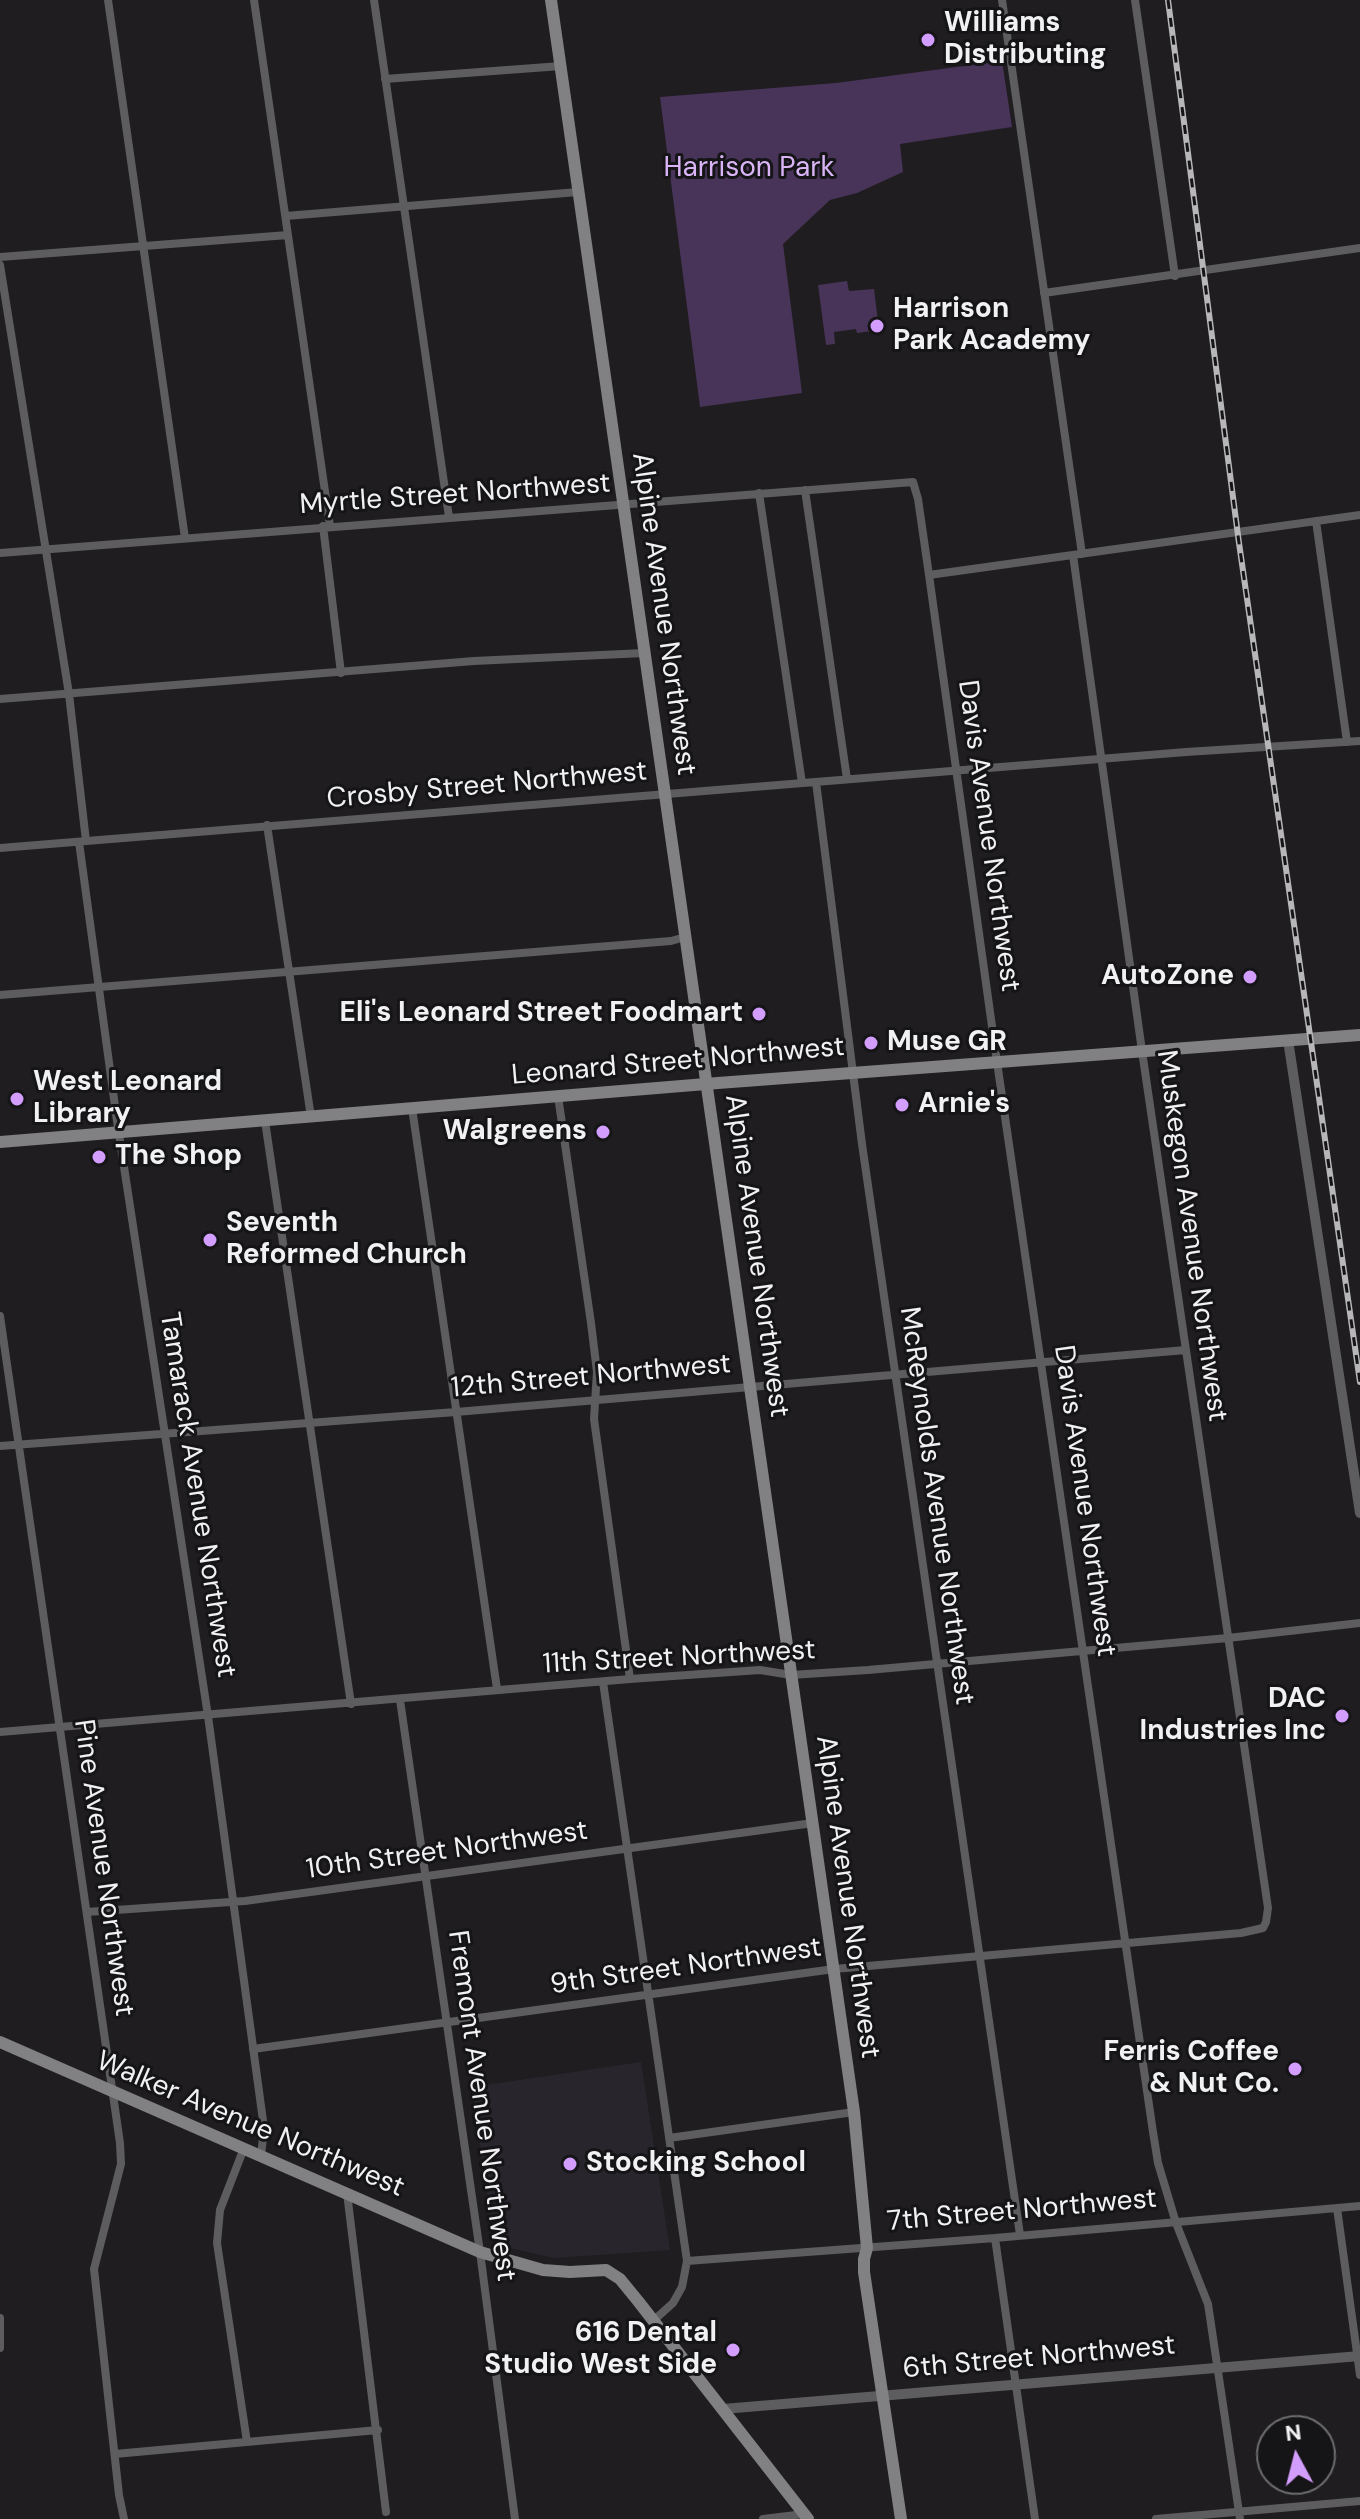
<!DOCTYPE html>
<html>
<head>
<meta charset="utf-8">
<style>
	body { margin:0 }
	#map { position:relative; width:1360px; height:2519px; overflow:hidden; background:#1f1d20; font-family:"DM Sans",sans-serif }
	canvas { display:block }
	.north { position:absolute; left:1256px; top:2415px; width:80px; height:80px; box-sizing:border-box; background:#151416; border:2px solid #6d6c6e; border-radius:50%; rotate:353deg; font-size:22px; font-weight:700; line-height:32px; text-align:center; color:#f1f0f2 }
	.north::after { content:''; display:block; margin:auto; width:28px; height:36px; background:#d29dfd; clip-path:polygon(50% 0,100% 100%,50% 72%,0 100%) }
</style>
</head>
<body>
<div id="map">
<canvas width="1360" height="2519"></canvas>
<div class="north">N</div>
</div>
<script>
const g = document.querySelector('canvas').getContext('2d');
g.lineJoin = 'round';
function fill(path, color) {
  g.fillStyle = color;
  g.fill(path, 'evenodd');
}
function poly(rows) {
  const path = new Path2D();
  for (const r of rows) {
    path.moveTo(r[0], r[1]);
    for (let i = 2; i < r.length; i += 2) path.lineTo(r[i], r[i + 1]);
  }
  return path;
}
function strokePath(path, color, width, dash) {
  g.strokeStyle = color;
  g.lineWidth = width;
  g.lineCap = dash ? 'butt' : 'round';
  g.setLineDash(dash || []);
  g.stroke(path);
}
function write(font, color, halo, rows, align = 'center') {
  g.font = font + ' "DM Sans",sans-serif';
  g.lineWidth = 6;
  g.setLineDash([]);
  g.textBaseline = 'middle';
  g.strokeStyle = halo;
  g.fillStyle = color;
  for (const [text, x, y, turn = 0] of rows) {
    g.save();
    g.translate(x, y);
    g.rotate((+turn || 0) * Math.PI / 180);
    g.textAlign = isNaN(turn) ? turn : align;
    if (halo) g.strokeText(text, 0, 0);
    g.fillText(text, 0, 0);
    g.restore();
  }
}
fill(poly([
	[641,2062,670,2250,554,2258,510,2248,494,2241,472,2087]
]), '#29252c');
fill(poly([
	[1002,61,1012,127,900,144,903,172,857,193,830,200,783,244,802,393,700,407,660,97,836,83],
	[847,281,849,291,874,289,879,330,857,333,856,329,834,332,835,344,826,345,818,285]
]), '#483458');
strokePath(poly([
	[108,0,185,538],
	[254,0,330,526],
	[374,0,449,517],
	[1002,0,1082,554],
	[1135,0,1175,276],
	[385,79,561,66],
	[286,216,578,192],
	[0,257,288,235],
	[0,265,69,694,86,841],
	[1044,293,1360,248],
	[805,490,847,779],
	[759,493,802,783],
	[1316,521,1347,742],
	[323,526,341,673],
	[0,553,913,482,918,499,929,575,997,1062,1153,2132,1158,2163,1176,2223,1208,2304,1240,2519],
	[929,575,1360,515],
	[0,699,474,661,644,653],
	[816,782,862,1144,1020,2235],
	[267,825,311,1117],
	[79,842,117,1121,208,1716,264,2128,261,2156],
	[0,848,1186,752,1360,741],
	[0,995,671,941,685,937],
	[558,1096,591,1323,597,1372,594,1419,630,1679],
	[412,1108,497,1689],
	[265,1121,351,1704],
	[0,1316,120,2143,121,2164,94,2269,119,2495,124,2519],
	[0,1446,456,1412,1186,1350],
	[603,1682,687,2261,682,2287,673,2303,653,2321],
	[400,1700,480,2252,515,2519],
	[0,1732,630,1679,760,1670,791,1675,868,1670,1228,1638,1360,1623],
	[87,1912,245,1901,813,1823],
	[253,2049,834,1969,1241,1933,1263,1928,1266,1922,1268,1908,1142,1051,1073,555],
	[669,2138,854,2112],
	[244,2148,220,2210,217,2243,247,2442],
	[347,2193,386,2512],
	[1337,2208,1360,2375],
	[995,2238,1035,2519],
	[687,2261,995,2238,1360,2206],
	[0,2318,0,2348],
	[115,2454,378,2430],
	[763,2519,804,2514],
	[1156,2519,1360,2501]
]), '#5d5c5e', 8);
strokePath(poly([
	[1288,1040,1360,1513],
	[723,2409,1360,2356]
]), '#5d5c5e', 10);
strokePath(poly([
	[551,0,854,2112,867,2248,864,2259,864,2272,901,2519],
	[0,1142,718,1083,1360,1035],
	[0,2042,480,2252,543,2270,570,2272,606,2270,620,2279,638,2301,808,2519]
]), '#818082', 12);
const rail = poly([
	[1168,0,1239,543,1360,1382]
]);
strokePath(rail, '#b7b6b8', 6);
strokePath(rail, '#151416', 3, [9]);
for (const [x, y, r, color] of [
	[928,40,8,"#d29dfd"],
	[877,326,8,"#d29dfd"],
	[1250,977,8,"#d29dfd"],
	[759,1014,8,"#d29dfd"],
	[871,1043,8,"#d29dfd"],
	[17,1099,8,"#d29dfd"],
	[902,1105,8,"#d29dfd"],
	[603,1132,8,"#d29dfd"],
	[99,1157,8,"#d29dfd"],
	[210,1240,8,"#d29dfd"],
	[1342,1716,8,"#d29dfd"],
	[1295,2069,8,"#d29dfd"],
	[570,2164,8,"#d29dfd"],
	[733,2350,8,"#d29dfd"]
]) {
  const dot = new Path2D();
  dot.arc(x, y, r, 0, 2 * Math.PI);
  g.fillStyle = color;
  g.fill(dot);
  strokePath(dot, '#151416', 3);
}
write('bold 28px', '#f1f0f2', '#151416', [
	["Williams",944,24],
	["Distributing",944,56],
	["Harrison",893,310],
	["Park Academy",893,342],
	["AutoZone",1234,977,"right"],
	["Eli's Leonard Street Foodmart",743,1014,"right"],
	["Muse GR",887,1043],
	["West Leonard",33,1083],
	["Library",33,1115],
	["Arnie's",918,1105],
	["Walgreens",587,1132,"right"],
	["The Shop",115,1157],
	["Seventh",226,1224],
	["Reformed Church",226,1256],
	["DAC",1326,1700,"right"],
	["Industries Inc",1326,1732,"right"],
	["Ferris Coffee",1279,2053,"right"],
	["& Nut Co.",1279,2085,"right"],
	["Stocking School",586,2164],
	["616 Dental",717,2334,"right"],
	["Studio West Side",717,2366,"right"]
], 'left');
write('28px', '#d9b5f7', '#151416', [
	["Harrison Park",749,169]
]);
write('28px', '#f1f0f2', '#151416', [
	["Myrtle Street Northwest",455,495,-4],
	["Alpine Avenue Northwest",663,614,82],
	["Crosby Street Northwest",487,786,-5],
	["Davis Avenue Northwest",988,836,82],
	["Leonard Street Northwest",678,1062,-5],
	["Muskegon Avenue Northwest",1191,1236,82],
	["Alpine Avenue Northwest",756,1256,82],
	["12th Street Northwest",591,1377,-5],
	["Tamarack Avenue Northwest",197,1495,81],
	["Davis Avenue Northwest",1084,1501,82],
	["McReynolds Avenue Northwest",936,1506,82],
	["11th Street Northwest",679,1658,-3],
	["10th Street Northwest",447,1851,-8],
	["Pine Avenue Northwest",103,1868,82],
	["Alpine Avenue Northwest",847,1897,82],
	["9th Street Northwest",686,1967,-8],
	["Fremont Avenue Northwest",481,2106,82],
	["Walker Avenue Northwest",250,2125,23],
	["7th Street Northwest",1022,2211,-5],
	["6th Street Northwest",1039,2358,-5]
]);
</script>
</body>
</html>
